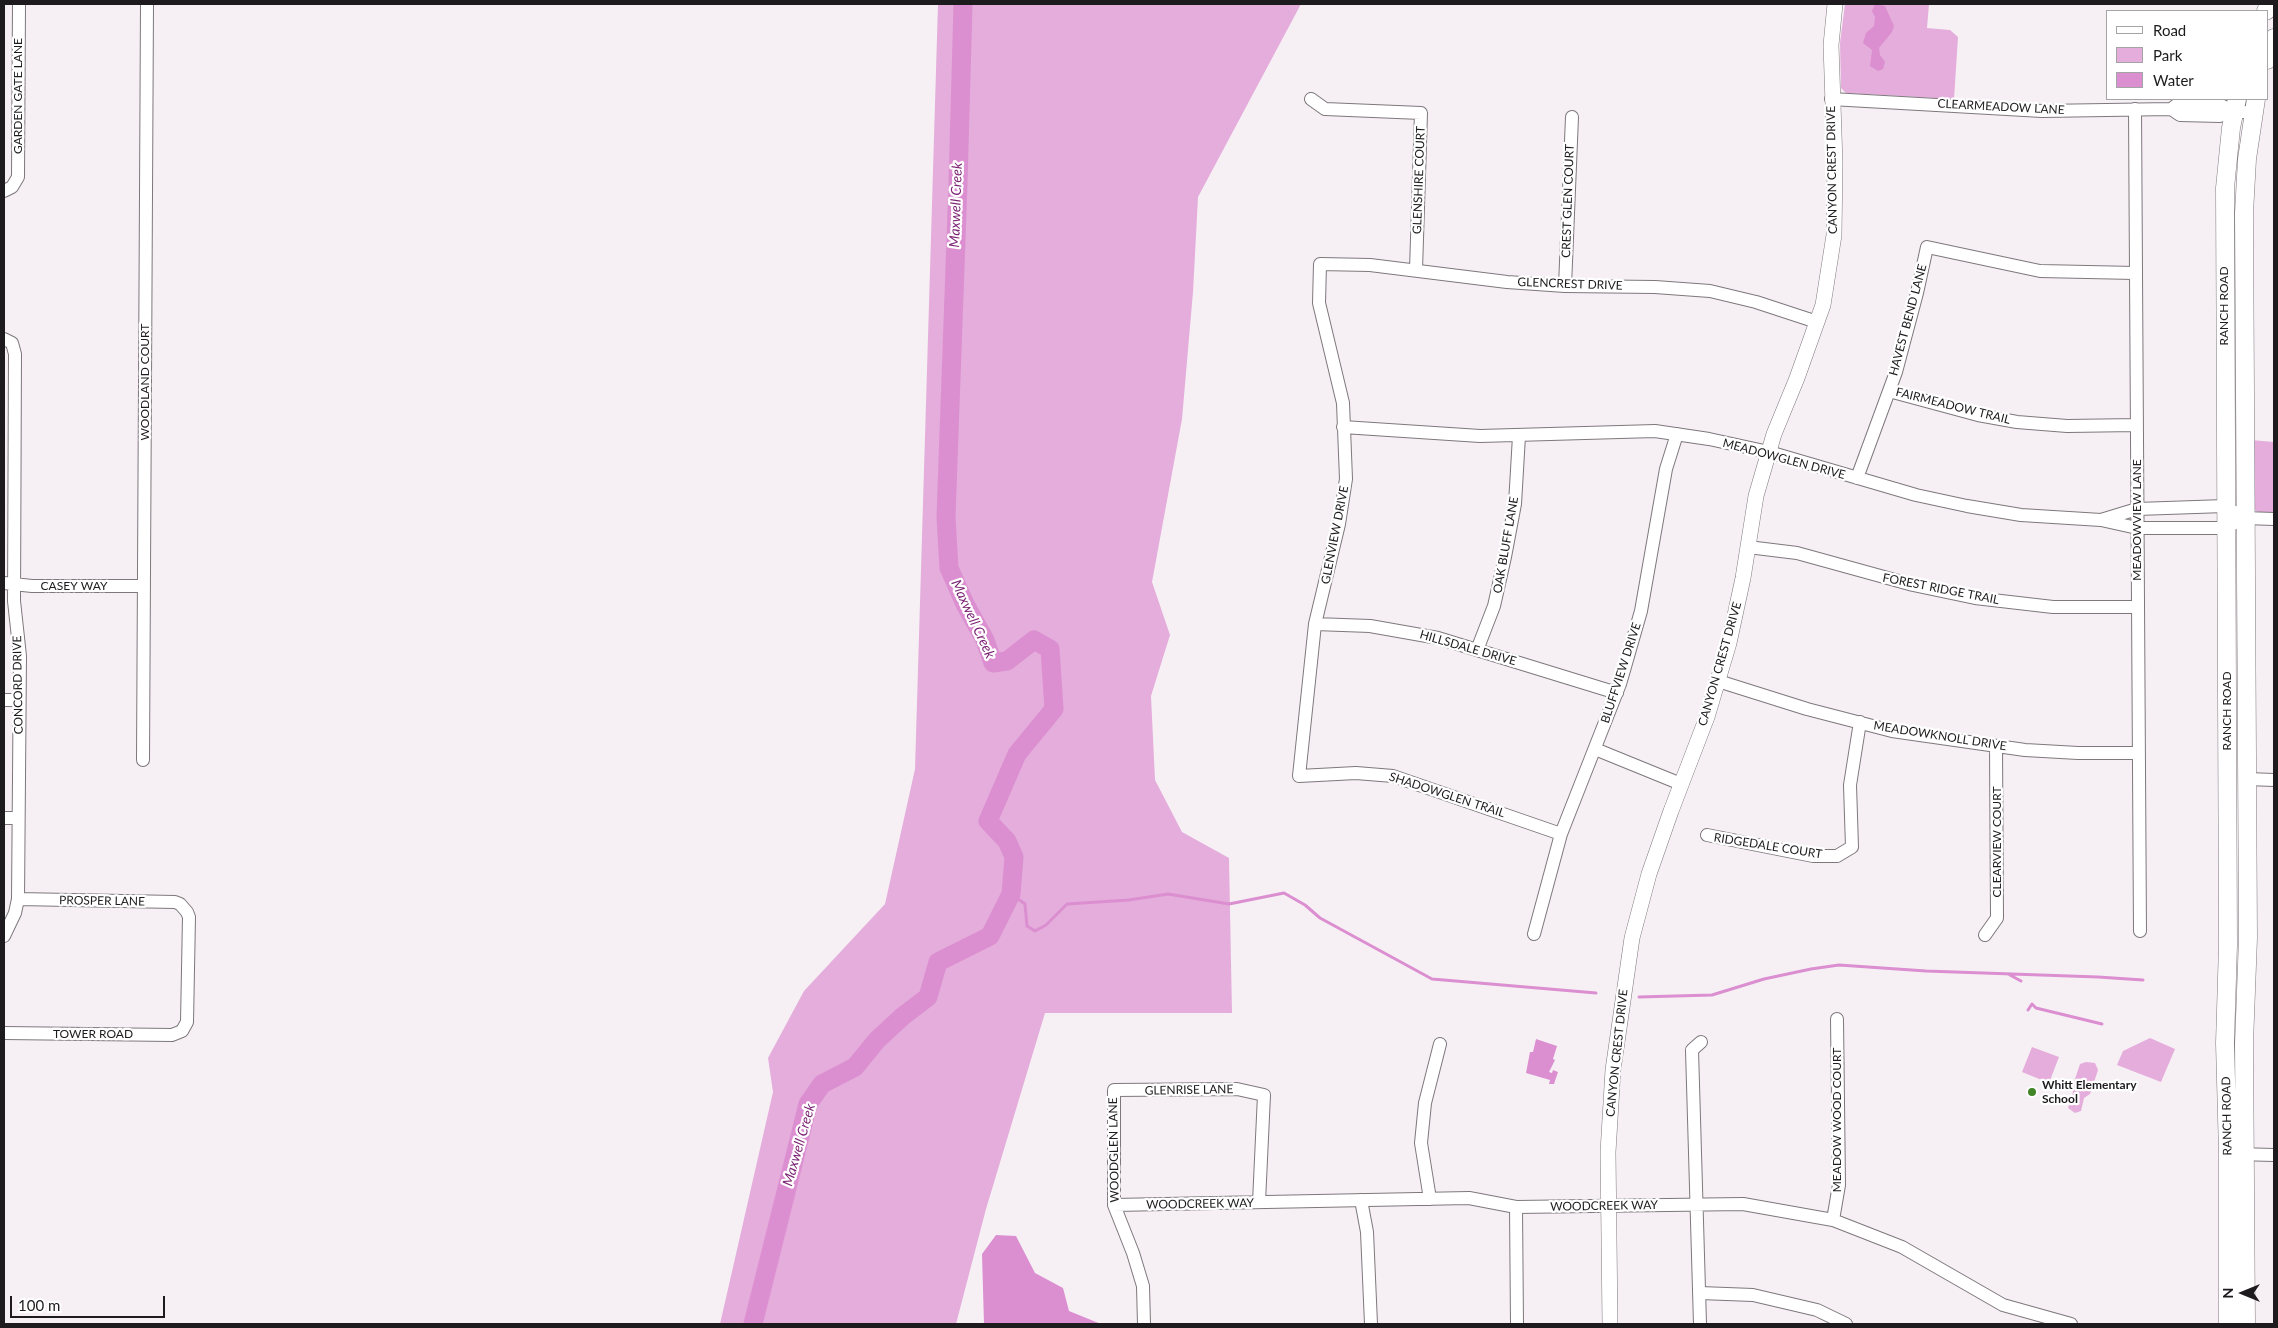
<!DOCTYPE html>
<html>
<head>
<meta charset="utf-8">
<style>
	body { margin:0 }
	#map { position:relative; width:2278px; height:1328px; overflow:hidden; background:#f6f0f5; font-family:Lato,sans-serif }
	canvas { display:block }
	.frame { position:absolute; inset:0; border:5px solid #1d1b1d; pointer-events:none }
	.legend { position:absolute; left:2106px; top:10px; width:162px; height:90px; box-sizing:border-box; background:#fff; border:1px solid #a5a4a5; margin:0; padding:6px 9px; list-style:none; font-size:15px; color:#1d1b1d }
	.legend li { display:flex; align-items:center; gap:10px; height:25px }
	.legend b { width:25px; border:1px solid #a5a4a5 }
	.north { position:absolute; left:2218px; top:1268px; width:50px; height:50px; -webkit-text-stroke:4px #fff; paint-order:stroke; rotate:270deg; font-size:14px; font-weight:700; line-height:20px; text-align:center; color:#1d1b1d }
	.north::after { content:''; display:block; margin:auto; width:18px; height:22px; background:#1d1b1d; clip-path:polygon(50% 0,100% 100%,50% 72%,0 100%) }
	.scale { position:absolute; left:10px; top:1296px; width:155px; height:22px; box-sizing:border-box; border:2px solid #1d1b1d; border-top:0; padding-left:6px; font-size:15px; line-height:18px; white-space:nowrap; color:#1d1b1d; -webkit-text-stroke:4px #fff; paint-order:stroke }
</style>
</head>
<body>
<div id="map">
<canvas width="2278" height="1328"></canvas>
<div class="frame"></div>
<ul class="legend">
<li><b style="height:6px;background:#fff"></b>Road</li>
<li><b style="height:14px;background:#e4addb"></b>Park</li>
<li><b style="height:14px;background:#db8fd0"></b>Water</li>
</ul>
<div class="north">N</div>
<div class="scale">100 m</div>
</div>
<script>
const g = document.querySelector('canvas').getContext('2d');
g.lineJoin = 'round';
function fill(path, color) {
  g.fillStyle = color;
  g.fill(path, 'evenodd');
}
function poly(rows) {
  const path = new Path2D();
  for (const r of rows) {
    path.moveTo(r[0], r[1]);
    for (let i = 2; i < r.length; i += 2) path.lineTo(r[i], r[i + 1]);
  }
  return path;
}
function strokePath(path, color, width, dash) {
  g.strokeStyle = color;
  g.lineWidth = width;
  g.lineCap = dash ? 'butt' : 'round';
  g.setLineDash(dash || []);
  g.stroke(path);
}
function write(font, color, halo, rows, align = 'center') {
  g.font = font + ' Lato,sans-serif';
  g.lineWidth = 4.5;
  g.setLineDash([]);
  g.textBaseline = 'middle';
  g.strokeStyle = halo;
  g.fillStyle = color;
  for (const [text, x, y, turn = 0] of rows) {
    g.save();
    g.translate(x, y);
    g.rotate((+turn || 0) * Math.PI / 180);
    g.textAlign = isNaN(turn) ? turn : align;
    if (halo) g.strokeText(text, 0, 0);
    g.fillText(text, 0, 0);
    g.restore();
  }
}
fill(poly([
	[938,4,1301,4,1198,197,1193,292,1182,419,1152,582,1170,635,1151,696,1155,780,1182,832,1229,858,1232,1013,1045,1013,986,1209,956,1324,720,1324,773,1092,768,1058,804,991,885,904,915,769],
	[1845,4,1929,4,1927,28,1950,30,1958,37,1954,99,1846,93,1841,88,1840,43],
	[2251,440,2274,442,2274,514,2261,513,2256,511,2251,505],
	[2150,1038,2175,1049,2161,1082,2117,1065,2123,1051],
	[2032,1047,2059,1057,2049,1083,2022,1072],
	[2086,1062,2095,1063,2098,1070,2090,1094,2084,1098,2081,1111,2075,1113,2068,1108,2073,1093,2072,1088,2080,1064]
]), '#e4addb');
fill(poly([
	[1875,4,1885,6,1894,26,1892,32,1879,48,1880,55,1885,62,1883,69,1878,71,1870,66,1872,50,1863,43,1866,33,1874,26,1875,17,1872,11],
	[1536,1039,1557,1046,1553,1059,1555,1060,1549,1072,1552,1073,1553,1070,1558,1072,1554,1084,1549,1084,1550,1080,1526,1073,1530,1052,1533,1052],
	[996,1235,1016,1236,1035,1273,1063,1288,1069,1311,1101,1324,984,1324,982,1254]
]), '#db8fd0');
strokePath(poly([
	[1011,894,1025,904,1027,926,1035,931,1046,925,1067,904,1129,900,1168,894,1229,904,1284,893,1305,905,1320,918,1432,979,1596,993],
	[2008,974,2021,981],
	[1639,997,1712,995,1764,979,1811,969,1839,965,1926,971,2098,977,2143,980],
	[2028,1010,2032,1004,2036,1008,2102,1024]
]), '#db8fd0', 3);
strokePath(poly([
	[753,1324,808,1104,822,1084,855,1067,877,1040,903,1016,928,997,938,962,990,936,1011,894,1014,857,1007,841,988,821,1017,754,1054,709,1050,649,1034,640,1007,661,993,663,985,640,965,604,949,568,946,517,958,184,963,4]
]), '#db8fd0', 19);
const minor = poly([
	[1311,99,1325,109,1421,113,1416,270],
	[1831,99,2042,111,2171,109,2180,115,2220,116,2233,111],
	[2135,109,2140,931],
	[2171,109,2179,103,2221,105,2233,111,2253,113],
	[4,191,12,187,18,177,19,4],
	[1565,286,1572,117],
	[4,339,12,343,15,354,14,601,20,656,18,899,15,913,4,936],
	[1889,391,1978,415,2017,422,2067,426,2136,425],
	[1343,427,1480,436,1655,431,1709,439,1769,452,1916,495,1967,506,2021,515,2101,520],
	[1857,478,1896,372,1917,293,1927,247,2040,271,2135,273],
	[2244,518,2226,528,2137,528,2101,520,2137,509,2225,506,2244,518,2274,519],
	[1748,547,1797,553,1913,585,1975,598,2053,607,2138,607],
	[4,583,32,586,144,586],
	[1315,624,1370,626,1438,638,1617,693],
	[1477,650,1494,606,1505,557,1515,504,1519,436],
	[1718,681,1807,709,1892,731,2025,750,2078,753,2139,753],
	[4,700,19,700],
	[1595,749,1681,784],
	[143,760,147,4],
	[2247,779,2274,780],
	[4,818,18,818],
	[1561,834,1393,776,1356,773,1299,776,1315,624,1339,524,1346,479,1343,403,1319,303,1320,264,1370,265,1507,282,1565,286,1655,287,1710,291,1756,302,1817,322],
	[1707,835,1813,856,1837,856,1852,847,1850,785,1860,722],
	[1534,934,1561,834,1620,684,1641,611,1666,469,1677,434],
	[1985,935,1997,918,1996,746],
	[4,1033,172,1035,182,1031,187,1022,189,917,187,912,180,904,175,902,18,899],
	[2237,1154,2274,1155],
	[1430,1199,1421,1143,1425,1103,1440,1044],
	[1361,1200,1367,1232,1371,1324],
	[1114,1205,1469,1198,1516,1207,1743,1204,1833,1220,1902,1247,2003,1305,2071,1324],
	[1516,1207,1517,1324],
	[1833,1220,1839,1185,1837,1019],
	[1700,1293,1753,1295,1817,1310,1846,1324],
	[1144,1324,1143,1286,1133,1253,1114,1205,1114,1090,1237,1089,1264,1095,1259,1202],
	[1700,1324,1692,1050,1701,1042]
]);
const tertiary = poly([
	[1610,1324,1608,1152,1613,1070,1632,938,1649,874,1671,811,1707,717,1729,643,1743,578,1756,496,1774,434,1797,378,1823,305,1834,235,1835,163,1831,45,1835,4]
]);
const secondary = poly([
	[2266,11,2269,4],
	[2267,60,2274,38],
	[2228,1324,2228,1153,2225,1043,2228,945,2225,188,2231,128,2237,99],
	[2246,1324,2244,1043,2248,938,2244,213,2247,159,2256,99]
]);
strokePath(minor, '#7e787d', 14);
strokePath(tertiary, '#7e787d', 16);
strokePath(secondary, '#7e787d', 19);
strokePath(minor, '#fff', 12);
strokePath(tertiary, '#fff', 15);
strokePath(secondary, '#fff', 18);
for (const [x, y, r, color] of [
	[2032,1092,5,"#418427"]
]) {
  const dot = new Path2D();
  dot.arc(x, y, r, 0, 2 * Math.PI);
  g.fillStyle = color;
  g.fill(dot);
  strokePath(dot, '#fff', 2);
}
write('12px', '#1d1b1d', '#fff', [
	["GARDEN GATE LANE",18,96,-90],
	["CLEARMEADOW LANE",2001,107,3],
	["CANYON CREST DRIVE",1832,170,-91],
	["GLENSHIRE COURT",1419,180,-88],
	["CREST GLEN COURT",1568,201,-88],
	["GLENCREST DRIVE",1570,284,2],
	["RANCH ROAD",2224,306,-90],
	["HAVEST BEND LANE",1908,320,-75],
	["WOODLAND COURT",145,382,-90],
	["FAIRMEADOW TRAIL",1953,406,14],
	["MEADOWGLEN DRIVE",1784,459,15],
	["MEADOWVIEW LANE",2137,520,-90],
	["GLENVIEW DRIVE",1335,535,-79],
	["OAK BLUFF LANE",1506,545,-80],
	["CASEY WAY",74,586],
	["FOREST RIDGE TRAIL",1941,589,11],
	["HILLSDALE DRIVE",1468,648,16],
	["CANYON CREST DRIVE",1720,664,-74],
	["BLUFFVIEW DRIVE",1621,673,-72],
	["CONCORD DRIVE",18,685,-91],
	["RANCH ROAD",2227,711,-90],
	["MEADOWKNOLL DRIVE",1940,736,9],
	["SHADOWGLEN TRAIL",1447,795,18],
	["CLEARVIEW COURT",1997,842,-90],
	["RIDGEDALE COURT",1768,846,9],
	["PROSPER LANE",102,901,1],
	["TOWER ROAD",93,1034],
	["CANYON CREST DRIVE",1617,1053,-84],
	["GLENRISE LANE",1189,1090,-1],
	["RANCH ROAD",2227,1116,-91],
	["MEADOW WOOD COURT",1837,1120,-90],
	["WOODGLEN LANE",1114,1150,-91],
	["WOODCREEK WAY",1200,1204,-1],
	["WOODCREEK WAY",1604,1206,-1]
]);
write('bold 12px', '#1d1b1d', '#fff', [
	["Whitt Elementary",2042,1085],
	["School",2042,1099]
], 'left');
write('italic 14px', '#7d2575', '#fff', [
	["Maxwell Creek",956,205,-88],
	["Maxwell Creek",973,619,65],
	["Maxwell Creek",799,1145,-74]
]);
</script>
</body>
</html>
